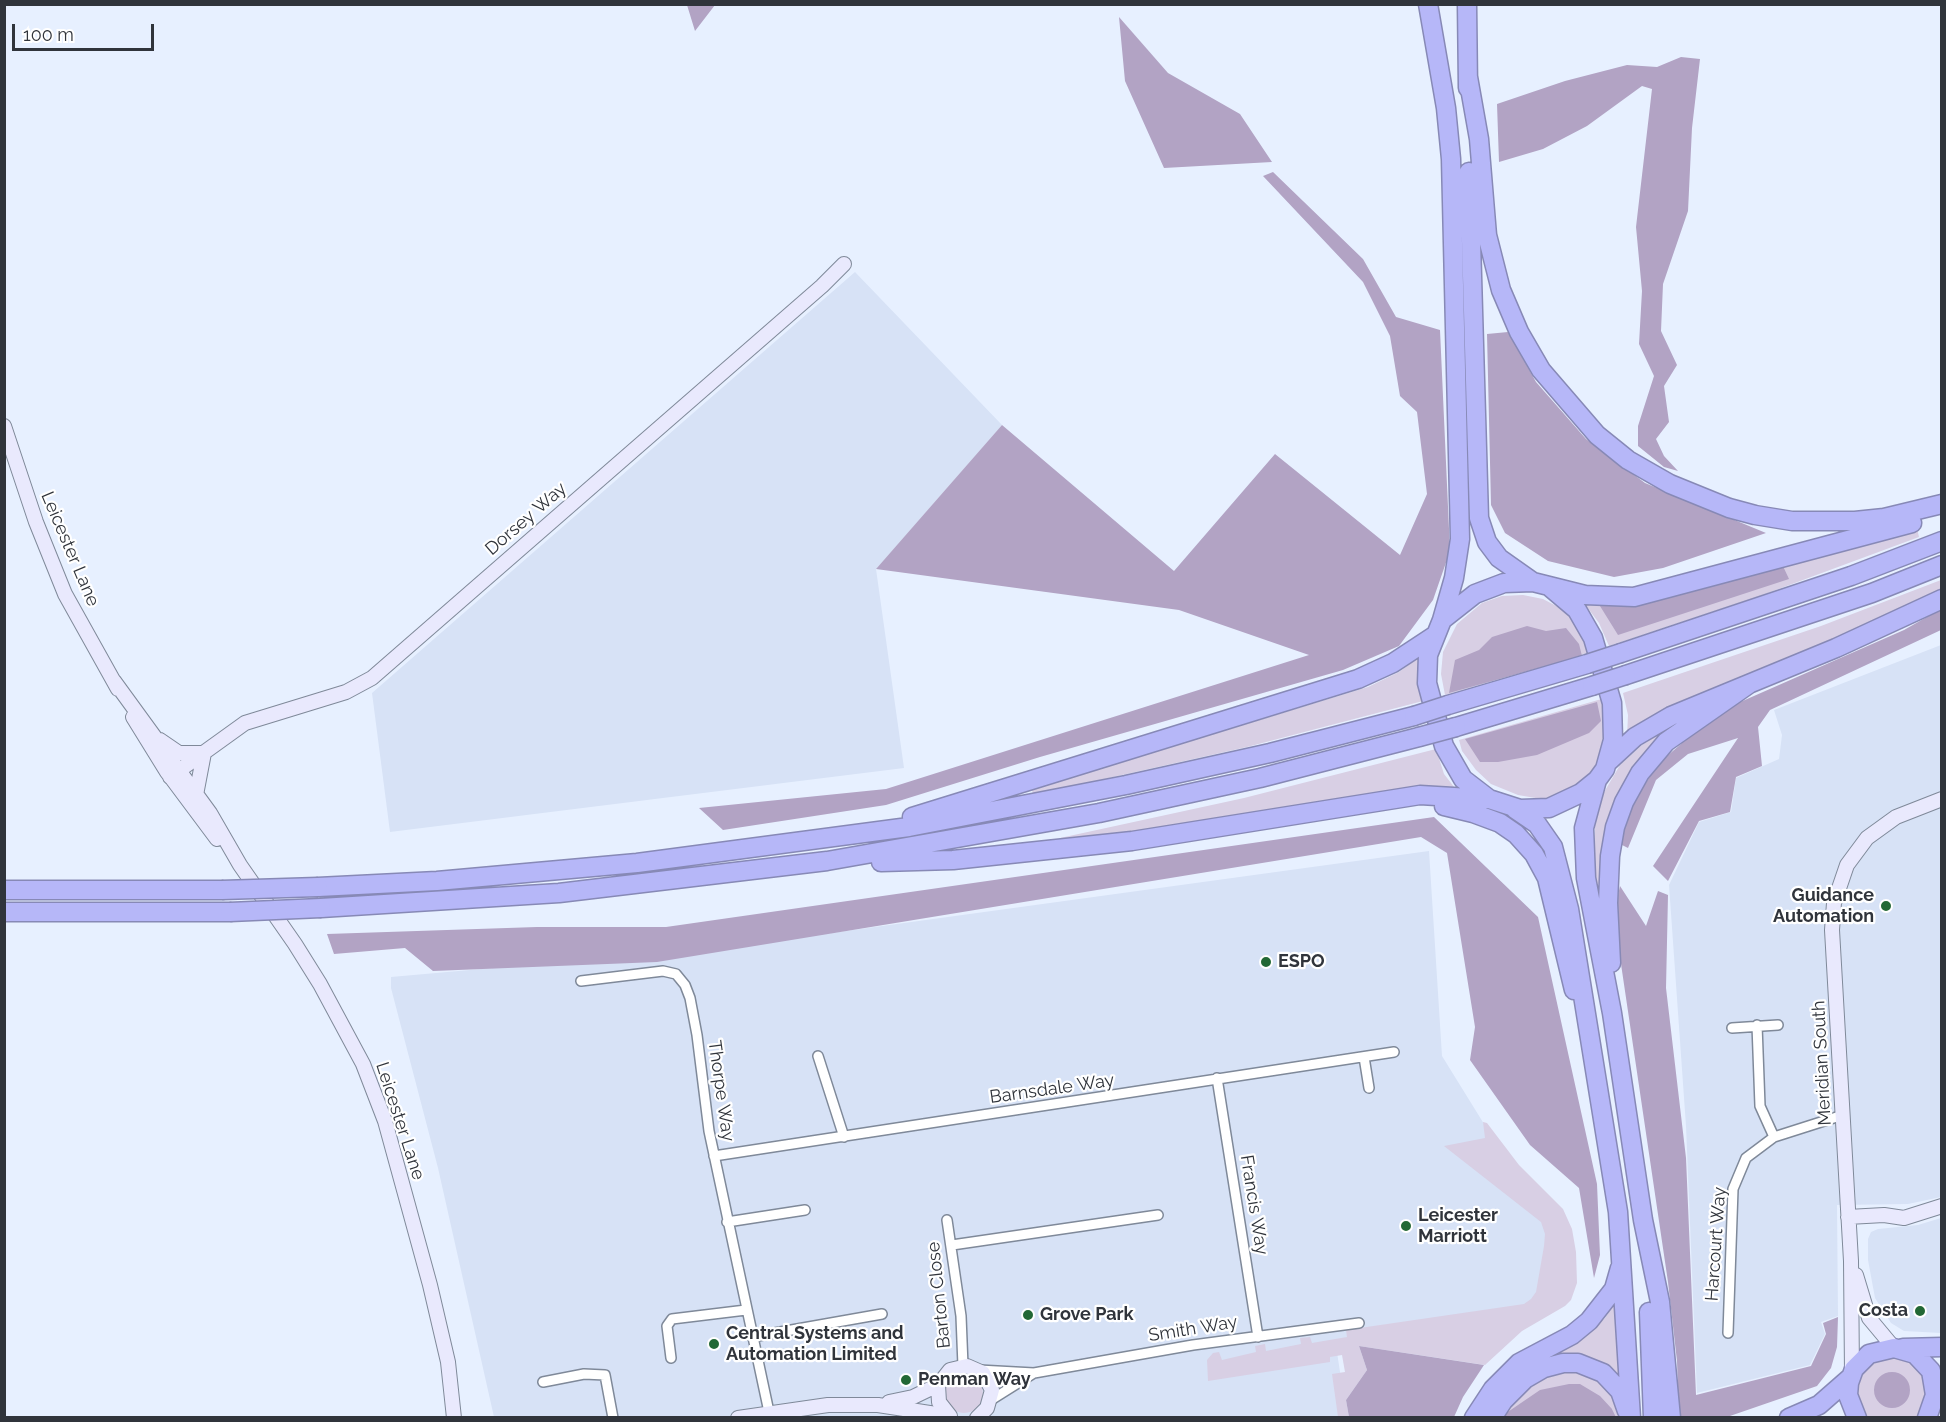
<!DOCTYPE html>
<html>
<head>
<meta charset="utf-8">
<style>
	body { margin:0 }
	#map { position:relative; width:1946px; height:1422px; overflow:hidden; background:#e7f0ff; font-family:Raleway,sans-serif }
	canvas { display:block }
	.frame { position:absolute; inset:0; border:6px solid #30343b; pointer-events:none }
	.scale { position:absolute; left:12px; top:24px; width:142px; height:27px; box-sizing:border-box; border:3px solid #30343b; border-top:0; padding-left:8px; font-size:18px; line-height:21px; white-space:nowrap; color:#30343b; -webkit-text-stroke:4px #fff; paint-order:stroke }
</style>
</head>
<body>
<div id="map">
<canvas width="1946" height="1422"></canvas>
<div class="frame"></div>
<div class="scale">100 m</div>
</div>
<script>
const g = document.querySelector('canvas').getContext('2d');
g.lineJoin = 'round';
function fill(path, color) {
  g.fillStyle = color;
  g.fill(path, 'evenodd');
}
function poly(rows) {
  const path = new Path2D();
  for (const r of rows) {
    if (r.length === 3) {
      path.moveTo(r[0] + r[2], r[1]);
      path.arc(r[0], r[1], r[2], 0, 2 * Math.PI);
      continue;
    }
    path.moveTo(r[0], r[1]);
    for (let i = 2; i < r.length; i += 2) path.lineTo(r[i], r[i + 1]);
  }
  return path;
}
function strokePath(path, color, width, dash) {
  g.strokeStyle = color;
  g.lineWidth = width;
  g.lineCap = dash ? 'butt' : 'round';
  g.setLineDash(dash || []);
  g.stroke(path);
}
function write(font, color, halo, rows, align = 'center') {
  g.font = font + ' Raleway,sans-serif';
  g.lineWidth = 4.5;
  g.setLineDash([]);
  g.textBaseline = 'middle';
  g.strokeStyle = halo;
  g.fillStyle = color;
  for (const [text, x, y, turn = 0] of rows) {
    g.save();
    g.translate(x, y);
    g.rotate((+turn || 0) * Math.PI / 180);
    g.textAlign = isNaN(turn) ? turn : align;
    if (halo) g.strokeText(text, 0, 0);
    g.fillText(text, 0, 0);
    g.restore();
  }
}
fill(poly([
	[855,272,1002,425,876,569,904,768,390,832,372,693],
	[1941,645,1941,1197,1908,1204,1837,1205,1838,1316,1821,1322,1825,1334,1810,1365,1697,1393,1686,1126,1669,885,1699,822,1731,812,1736,778,1779,759,1782,735,1774,710],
	[1429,851,1442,1056,1489,1132,1551,1217,1538,1302,1336,1346,1347,1417,494,1417,438,1168,391,988,391,977,729,947],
	[1941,1218,1941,1333,1904,1331,1891,1323,1875,1298,1868,1260,1868,1239,1871,1232,1878,1229,1918,1225]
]), '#d7e2f6');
fill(poly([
	[1917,528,1919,537,1757,597,1609,646,1599,623,1584,603,1626,604],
	[1941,580,1941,590,1627,737,1628,715,1623,693,1821,626],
	[1523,595,1543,599,1562,609,1577,624,1590,652,1445,695,1441,674,1443,652,1457,624,1482,603,1502,596],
	[1422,655,1423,701,1247,747,1033,795,1032,789,1368,687,1399,672],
	[1605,698,1608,708,1603,758,1584,783,1547,800,1518,795,1491,784,1476,770,1462,751,1459,740],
	[1669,728,1641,758,1626,781,1599,896,1594,864,1595,825,1603,794,1620,765,1642,745],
	[1436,749,1444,774,1458,792,1061,844,1060,838,1244,798],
	[1483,1122,1487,1123,1519,1165,1563,1209,1572,1229,1576,1252,1577,1283,1571,1300,1565,1306,1522,1331,1485,1365,1359,1346,1367,1370,1346,1400,1349,1417,1338,1417,1332,1374,1345,1372,1342,1355,1330,1357,1330,1362,1208,1381,1207,1360,1213,1353,1219,1352,1222,1360,1256,1352,1255,1346,1265,1344,1266,1351,1301,1344,1300,1338,1310,1337,1312,1343,1347,1337,1346,1330,1524,1304,1531,1299,1536,1292,1544,1246,1545,1234,1541,1222,1444,1146,1485,1138],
	[1616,1302,1620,1381,1559,1359,1559,1350,1589,1332,1605,1318],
	[1897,1355,1918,1366,1929,1387,1919,1417,1866,1418,1857,1402,1856,1386,1862,1371,1874,1360],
	[1583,1369,1612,1390,1622,1417,1616,1417,1612,1409,1499,1417,1539,1375],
	[964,1394,19]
]), '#d8cfe4');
fill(poly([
	[687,5,715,5,695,31],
	[1119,17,1168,73,1240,114,1272,162,1164,168,1125,81],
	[1681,57,1700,59,1692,128,1688,211,1663,284,1661,331,1677,365,1664,386,1669,422,1656,439,1664,456,1678,471,1664,467,1638,446,1638,426,1654,376,1639,344,1642,291,1636,227,1652,89,1642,86,1587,126,1543,149,1499,162,1497,104,1565,81,1627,65,1657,67],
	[1273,172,1363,259,1396,317,1440,330,1450,551,1433,600,1399,646,1343,670,1040,757,886,805,723,830,699,808,886,789,1309,655,1179,610,876,569,1002,425,1174,571,1275,454,1400,555,1427,494,1417,412,1400,396,1390,336,1363,282,1263,176],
	[1508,332,1536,382,1586,439,1645,483,1766,533,1663,568,1614,577,1548,561,1505,533,1491,505,1487,334],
	[1782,564,1789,579,1618,635,1600,606,1638,603],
	[1941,609,1941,630,1770,710,1758,727,1762,766,1736,777,1730,812,1699,821,1668,881,1653,866,1738,738,1688,754,1656,780,1628,848,1620,844,1634,800,1660,762,1695,732,1738,703,1904,630],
	[1527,626,1546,631,1566,628,1579,644,1582,656,1449,693,1455,660,1479,650,1492,637],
	[1597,702,1601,721,1589,733,1537,755,1498,762,1480,762,1465,739],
	[1434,817,1538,917,1597,1184,1600,1255,1594,1278,1579,1188,1530,1145,1470,1060,1475,1027,1447,853,1421,837,657,962,433,971,405,948,334,954,327,934,537,927,666,927],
	[1620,886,1646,926,1658,891,1668,895,1666,988,1686,1158,1696,1395,1811,1366,1826,1334,1823,1323,1838,1317,1837,1347,1831,1368,1817,1386,1727,1417,1679,1417,1677,1361,1668,1282,1621,964,1615,909],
	[1359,1346,1484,1365,1463,1397,1454,1417,1349,1417,1346,1400,1367,1370],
	[1892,1390,18],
	[1569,1384,1580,1384,1600,1396,1612,1409,1616,1417,1499,1418,1540,1390]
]), '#b2a3c4');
const street = poly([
	[581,981,663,971,676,974,685,985,690,998,697,1035,709,1131,769,1412],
	[1757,1025,1760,1106,1774,1137],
	[1732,1028,1778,1025],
	[818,1056,844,1137],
	[1364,1057,1369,1088],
	[1217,1078,1258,1337],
	[714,1156,1394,1052],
	[947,1220,961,1316,963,1366],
	[727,1222,805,1210],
	[952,1245,1158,1215],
	[1728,1333,1733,1189,1746,1158,1774,1137,1843,1115],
	[752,1337,882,1314],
	[671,1358,667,1326,672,1319,746,1310],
	[979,1370,1034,1373,1193,1345,1359,1323],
	[543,1382,584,1374,605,1375,613,1418],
	[991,1400,1034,1373]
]);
const secondary = poly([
	[4,426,36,522,65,594,118,689],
	[114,681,210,813,240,865,295,944,320,984,363,1064,385,1121,430,1285,448,1362,454,1418],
	[133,717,167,772,217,839],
	[160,740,179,753,204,753],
	[170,777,245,723,346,692,372,678,822,286,844,264],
	[196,795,204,753],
	[1848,1217,1884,1215,1904,1218,1942,1206],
	[1856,1275,1869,1318,1894,1348],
	[1852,1374,1851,1261,1832,930,1834,903,1847,865,1867,838,1896,817,1942,799],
	[889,1402,913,1397,938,1385],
	[950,1416,939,1402,938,1385,950,1370,967,1366,983,1373,992,1390,987,1408,977,1418],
	[738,1418,828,1405,878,1405,949,1416]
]);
const highway = poly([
	[1428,4,1446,108,1451,159,1460,539,1454,578,1442,620,1428,655,1427,683,1444,746,1463,779,1489,799,1520,809,1549,808,1581,793,1597,780,1605,769,1613,740,1612,703,1593,638,1577,610,1551,588],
	[1467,4,1468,88],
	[1468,77,1479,139,1487,235,1501,290,1519,332,1541,370,1597,435,1628,460,1670,484,1729,508,1755,515,1792,521,1855,521,1884,518,1942,504],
	[1469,172,1479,518,1487,542,1499,558,1533,582],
	[1442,620,1475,594,1504,583,1533,582,1585,595,1634,597,1912,523],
	[1621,653,1851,576,1942,541],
	[1626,675,1872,593,1942,565],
	[1448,705,1587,664],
	[1456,727,1592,686],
	[1609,761,1635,737,1671,716,1836,648,1942,599],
	[1597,780,1584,828,1586,878,1612,1013,1643,1220,1660,1302,1671,1418],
	[1444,806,1473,813,1500,823,1516,834,1534,854,1547,878,1574,990],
	[1515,809,1537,824,1553,847,1569,909,1618,1212,1631,1418],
	[912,817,1358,679,1393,663,1434,636],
	[881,862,953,860,1132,841,1420,795,1487,799],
	[318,887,437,881,637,863,909,827,1126,785,1270,753,1414,716],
	[4,890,222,890],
	[321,908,559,893,827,861,1099,813,1260,778,1419,737],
	[4,912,230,912],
	[1611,963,1608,903,1610,856,1615,827,1624,802,1640,773,1666,742,1749,684],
	[1649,1312,1653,1418],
	[1903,1348,1942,1347],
	[1474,1418,1493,1389,1519,1363,1572,1335,1589,1321,1614,1289,1620,1268],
	[1492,1418,1503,1401,1525,1379,1544,1368,1563,1363,1578,1363,1603,1373,1620,1391,1627,1411],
	[1789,1418,1819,1405,1851,1377],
	[1857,1418,1848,1395,1849,1383,1854,1369,1869,1354,1894,1348,1915,1354,1931,1371,1935,1395,1927,1418]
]);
strokePath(street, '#7f8999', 12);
strokePath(secondary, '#7f8999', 16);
strokePath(highway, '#8789b6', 21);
strokePath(street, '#fff', 9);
strokePath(secondary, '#e9e9fd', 14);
strokePath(highway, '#b6b7f8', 18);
const highwayBridge = poly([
	[1587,664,1621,653],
	[1592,686,1626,675],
	[1414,716,1448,705],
	[1419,737,1456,727],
	[222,890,318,887],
	[230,912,321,908]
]);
strokePath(highwayBridge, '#8789b6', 21, []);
strokePath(highwayBridge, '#b6b7f8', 18);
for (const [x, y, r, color] of [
	[1886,906,6,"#226835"],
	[1266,962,6,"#226835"],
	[1406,1226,6,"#226835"],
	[1920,1311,6,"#226835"],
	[1028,1315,6,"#226835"],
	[714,1344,6,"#226835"],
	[906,1380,6,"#226835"]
]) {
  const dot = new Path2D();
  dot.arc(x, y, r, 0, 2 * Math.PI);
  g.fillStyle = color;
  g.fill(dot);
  strokePath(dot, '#fff', 2);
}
write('18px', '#30343b', '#fff', [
	["Dorsey Way",526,519,-41],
	["Leicester Lane",70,549,67],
	["Meridian South",1822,1063,-93],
	["Barnsdale Way",1052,1089,-8],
	["Thorpe Way",721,1091,82],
	["Leicester Lane",400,1121,72],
	["Francis Way",1254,1205,81],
	["Harcourt Way",1716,1244,-86],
	["Barton Close",939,1295,-96],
	["Smith Way",1193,1329,-9]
]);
write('bold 18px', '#30343b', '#fff', [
	["Guidance",1874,896,"right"],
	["Automation",1874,917,"right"],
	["ESPO",1278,962],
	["Leicester",1418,1216],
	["Marriott",1418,1237],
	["Costa",1908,1311,"right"],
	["Grove Park",1040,1315],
	["Central Systems and",726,1334],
	["Automation Limited",726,1355],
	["Penman Way",918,1380]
], 'left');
</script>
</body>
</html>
